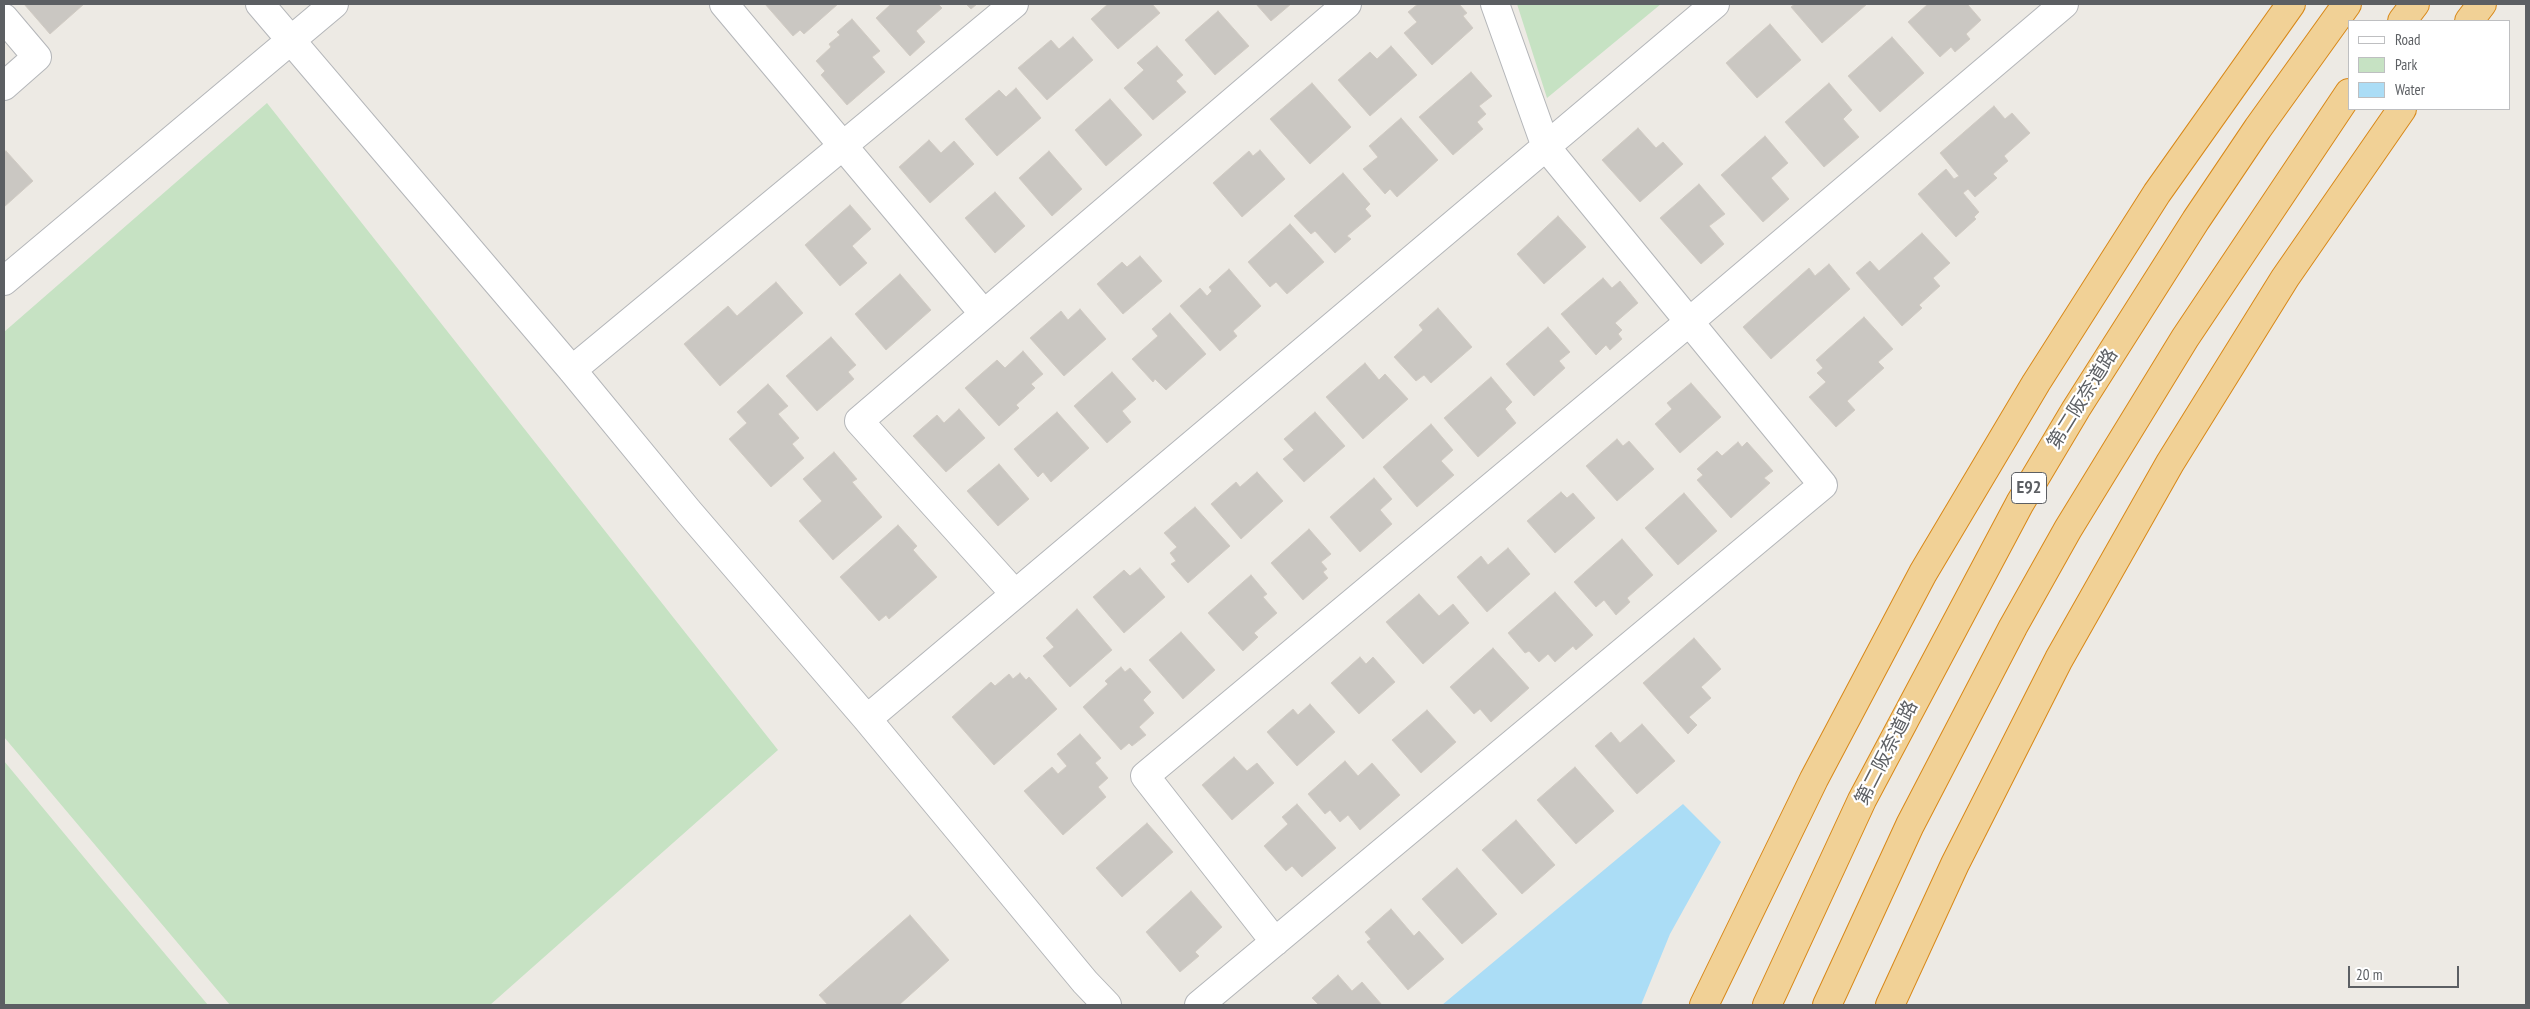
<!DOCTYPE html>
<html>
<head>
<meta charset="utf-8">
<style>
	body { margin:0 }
	#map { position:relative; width:2530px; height:1009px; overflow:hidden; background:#edeae4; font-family:"PT Sans Narrow",sans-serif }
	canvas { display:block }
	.frame { position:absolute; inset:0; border:5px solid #5c5f63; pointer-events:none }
	.legend { position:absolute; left:2348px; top:20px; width:162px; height:90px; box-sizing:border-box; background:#fff; border:1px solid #bebfc1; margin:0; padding:6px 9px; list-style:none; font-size:15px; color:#5c5f63 }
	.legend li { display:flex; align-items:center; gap:10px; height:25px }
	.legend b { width:25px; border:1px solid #bebfc1 }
	.scale { position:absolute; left:2348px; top:966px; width:111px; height:22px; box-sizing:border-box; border:2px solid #5c5f63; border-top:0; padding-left:6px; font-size:15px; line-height:18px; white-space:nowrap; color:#5c5f63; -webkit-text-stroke:4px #fff; paint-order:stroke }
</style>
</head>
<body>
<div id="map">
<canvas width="2530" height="1009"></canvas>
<div class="frame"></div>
<ul class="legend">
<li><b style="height:6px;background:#fff"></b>Road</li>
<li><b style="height:14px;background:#c6e2c3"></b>Park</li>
<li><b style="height:14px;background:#abddf6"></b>Water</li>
</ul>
<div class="scale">20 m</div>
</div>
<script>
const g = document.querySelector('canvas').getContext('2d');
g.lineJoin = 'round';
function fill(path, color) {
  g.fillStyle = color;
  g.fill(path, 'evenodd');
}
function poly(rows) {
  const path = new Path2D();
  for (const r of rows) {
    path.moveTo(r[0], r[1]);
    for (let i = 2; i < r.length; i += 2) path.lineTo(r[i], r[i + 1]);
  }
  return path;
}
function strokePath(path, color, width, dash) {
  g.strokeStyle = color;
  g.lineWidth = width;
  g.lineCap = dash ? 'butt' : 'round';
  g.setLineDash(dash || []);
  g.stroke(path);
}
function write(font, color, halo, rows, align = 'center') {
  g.font = font + ' "PT Sans Narrow","Noto Sans JP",sans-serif';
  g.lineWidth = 4.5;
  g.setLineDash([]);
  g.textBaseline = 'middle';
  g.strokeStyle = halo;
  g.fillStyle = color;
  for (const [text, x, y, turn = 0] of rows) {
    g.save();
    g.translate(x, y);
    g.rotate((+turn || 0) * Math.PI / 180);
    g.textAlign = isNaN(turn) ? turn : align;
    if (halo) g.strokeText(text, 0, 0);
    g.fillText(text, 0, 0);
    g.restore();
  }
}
fill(poly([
	[1517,4,1661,4,1547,98],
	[267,103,778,750,490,1005,230,1005,4,737,4,332],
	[4,761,102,879,208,1005,4,1005]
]), '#c6e2c3');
fill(poly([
	[1683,804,1721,842,1670,934,1641,1005,1442,1005]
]), '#abddf6');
const building = poly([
	[24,4,84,4,50,34,24,4],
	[765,4,838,4,804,34,800,30,793,36,765,4],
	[891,4,938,4,942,8,916,31,925,42,910,56,876,18,891,4],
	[966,4,977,4,971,9,966,4],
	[1108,4,1152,4,1160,13,1118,49,1091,19,1108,4],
	[1256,4,1291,4,1271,21,1256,4],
	[1418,4,1459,4,1467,13,1463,16,1473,28,1432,65,1404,33,1417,22,1408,12,1418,4],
	[1795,4,1867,4,1822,43,1791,7,1795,4],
	[1928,4,1969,4,1968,5,1981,20,1966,34,1970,39,1955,52,1951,47,1940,57,1908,22,1928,4],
	[1218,11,1249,46,1215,75,1185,40,1218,11],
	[852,19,880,51,872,57,885,72,847,105,821,75,825,71,816,61,831,47,829,44,840,35,837,32,852,19],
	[1770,24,1801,60,1757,98,1726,63,1770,24],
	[1073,37,1093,60,1047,100,1018,68,1051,40,1059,49,1073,37],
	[1892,37,1924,73,1880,112,1848,76,1892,37],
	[1157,46,1183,75,1176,81,1186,92,1153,120,1124,88,1144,70,1137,63,1157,46],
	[1391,46,1417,75,1370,116,1338,80,1370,52,1377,59,1391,46],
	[1471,72,1492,96,1479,106,1486,114,1477,122,1483,129,1453,155,1419,117,1471,72],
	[1312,83,1351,127,1310,164,1270,119,1312,83],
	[1829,83,1852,110,1843,119,1859,137,1824,167,1785,122,1829,83],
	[1016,88,1041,118,997,156,965,119,999,90,1006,97,1016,88],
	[1110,99,1142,135,1106,166,1075,130,1110,99],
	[1994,106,2005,119,2012,113,2030,133,2004,156,2008,161,1993,174,1997,178,1975,197,1968,189,1963,193,1979,212,1974,217,1976,219,1956,237,1918,194,1946,169,1954,179,1959,176,1940,153,1994,106],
	[1401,118,1438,160,1397,197,1390,189,1385,194,1363,169,1378,157,1369,146,1401,118],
	[1638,128,1656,148,1663,142,1683,164,1640,202,1602,160,1638,128],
	[1765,136,1788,163,1771,178,1789,199,1763,222,1721,175,1765,136],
	[929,140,941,153,954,141,974,164,930,203,899,167,929,140],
	[1260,150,1285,179,1242,217,1213,183,1249,151,1253,156,1260,150],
	[6,151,33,181,4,207,4,152,6,151],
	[1049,151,1082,189,1052,216,1019,178,1049,151],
	[1343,173,1370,204,1365,209,1371,216,1347,236,1351,239,1335,253,1315,231,1311,234,1294,216,1343,173],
	[1699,184,1725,214,1709,226,1724,244,1701,264,1660,218,1699,184],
	[995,192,1025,226,995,253,965,218,995,192],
	[850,205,871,229,852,246,867,263,840,286,805,245,850,205],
	[1558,216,1586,247,1544,284,1517,254,1558,216],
	[1290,224,1324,262,1287,294,1276,282,1270,287,1248,262,1290,224],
	[1922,233,1950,263,1933,278,1940,286,1919,305,1922,308,1902,326,1856,273,1870,261,1879,271,1922,233],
	[1140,256,1162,281,1123,314,1097,284,1122,262,1127,267,1140,256],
	[1829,264,1850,289,1771,359,1743,327,1809,268,1815,276,1829,264],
	[1229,269,1261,306,1233,331,1237,336,1220,351,1180,306,1200,288,1207,296,1212,291,1209,287,1229,269],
	[900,274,931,310,886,350,855,314,900,274],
	[1603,278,1612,288,1620,281,1638,303,1615,323,1622,330,1618,334,1622,339,1610,350,1606,345,1596,355,1561,314,1603,278],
	[776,282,803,313,720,386,684,344,728,306,737,316,776,282],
	[1438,308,1472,347,1431,383,1424,375,1416,381,1394,357,1423,330,1419,325,1438,308],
	[1080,309,1106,339,1064,376,1030,338,1061,311,1068,320,1080,309],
	[1170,313,1206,354,1166,390,1155,379,1153,382,1132,359,1158,336,1152,329,1170,313],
	[1864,317,1893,349,1878,362,1884,368,1847,401,1855,410,1836,427,1809,397,1826,382,1817,373,1823,368,1816,360,1864,317],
	[1548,327,1570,352,1559,361,1565,368,1534,396,1506,364,1548,327],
	[831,337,856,365,848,372,854,379,817,411,786,376,831,337],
	[1023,351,1043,374,1031,384,1035,388,1016,405,1019,408,999,426,965,388,997,360,1005,368,1023,351],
	[1365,363,1379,380,1385,374,1408,399,1363,439,1326,397,1365,363],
	[1112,372,1136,399,1122,411,1131,422,1107,443,1074,406,1112,372],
	[1491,377,1512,402,1505,409,1516,423,1478,457,1444,418,1491,377],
	[1691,383,1721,417,1680,453,1655,424,1672,409,1667,403,1691,383],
	[768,384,788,406,778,414,799,438,792,444,804,458,771,487,729,439,747,423,737,412,768,384],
	[959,409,985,438,946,472,913,436,937,415,944,423,959,409],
	[1057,412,1089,448,1051,482,1043,472,1038,477,1014,449,1057,412],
	[1315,412,1345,446,1304,482,1283,459,1294,450,1284,439,1315,412],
	[1431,424,1453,450,1441,461,1454,475,1417,507,1383,467,1431,424],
	[1617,439,1623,446,1629,441,1654,469,1617,501,1586,466,1617,439],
	[1738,442,1742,447,1747,442,1773,471,1764,478,1770,483,1731,518,1697,480,1703,475,1697,469,1717,451,1722,456,1738,442],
	[834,452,857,479,852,482,882,517,833,560,799,521,822,501,803,479,834,452],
	[999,464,1029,499,998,526,967,491,999,464],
	[1257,472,1283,501,1241,539,1211,504,1236,482,1240,487,1257,472],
	[1374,478,1392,499,1380,510,1392,524,1360,552,1330,517,1374,478],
	[1561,492,1567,498,1573,493,1595,518,1555,553,1527,521,1561,492],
	[1684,493,1717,531,1678,565,1645,528,1684,493],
	[1195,507,1230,546,1188,583,1171,564,1176,561,1170,553,1177,547,1164,533,1195,507],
	[898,525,917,546,913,550,937,577,889,619,886,615,879,621,840,577,898,525],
	[1309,529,1331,554,1321,562,1327,569,1323,572,1328,578,1303,600,1271,563,1309,529],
	[1622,539,1653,575,1627,598,1630,602,1616,615,1604,600,1596,607,1574,582,1622,539],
	[1508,548,1530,574,1487,612,1457,577,1481,556,1488,565,1508,548],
	[1140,568,1165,597,1124,633,1093,597,1124,570,1130,576,1140,568],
	[1251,575,1267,594,1263,597,1277,613,1254,633,1258,637,1243,651,1208,613,1251,575],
	[1555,592,1593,635,1576,650,1573,646,1555,662,1548,654,1539,662,1529,651,1525,653,1508,633,1555,592],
	[1419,594,1439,616,1453,604,1469,623,1423,664,1386,622,1419,594],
	[1077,609,1112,650,1070,687,1043,656,1054,647,1046,638,1077,609],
	[1181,632,1215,670,1183,699,1149,660,1181,632],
	[1694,638,1721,669,1701,687,1711,698,1689,717,1697,725,1688,734,1643,683,1694,638],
	[1493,648,1529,688,1491,722,1480,709,1474,714,1450,687,1493,648],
	[1360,657,1366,664,1373,657,1395,682,1359,714,1331,683,1360,657],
	[1121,667,1125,672,1130,668,1151,692,1143,700,1154,713,1139,727,1146,735,1132,746,1129,743,1121,750,1083,707,1108,684,1105,681,1121,667],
	[1020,673,1026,680,1029,677,1057,709,994,765,952,717,991,682,995,686,1009,674,1013,679,1020,673],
	[1310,704,1335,732,1297,766,1267,732,1293,709,1298,715,1310,704],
	[1427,710,1456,742,1421,773,1392,740,1427,710],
	[1642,724,1675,761,1637,794,1595,746,1611,732,1620,743,1642,724],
	[1080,734,1101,758,1095,763,1108,778,1098,787,1106,797,1063,835,1024,791,1052,767,1058,774,1067,766,1057,754,1080,734],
	[1234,757,1247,771,1257,763,1274,783,1232,820,1202,785,1234,757],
	[1345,761,1358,776,1372,763,1400,795,1360,830,1348,815,1340,822,1330,810,1325,814,1308,794,1345,761],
	[1575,767,1614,811,1576,844,1537,800,1575,767],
	[1297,804,1336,848,1302,877,1292,866,1286,871,1264,846,1288,824,1282,817,1297,804],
	[1516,820,1555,865,1522,894,1482,850,1516,820],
	[1147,823,1173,852,1122,897,1096,868,1147,823],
	[1457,868,1497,914,1462,944,1422,899,1457,868],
	[1191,891,1222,927,1195,952,1199,956,1180,972,1146,932,1191,891],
	[1391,909,1414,936,1419,931,1444,959,1408,990,1367,942,1371,939,1365,932,1391,909],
	[910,915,949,960,899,1005,828,1005,819,995,910,915],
	[1338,975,1352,991,1362,982,1382,1005,1319,1005,1312,998,1338,975]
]);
fill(building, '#cac7c2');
strokePath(building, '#d1cbc3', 1);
const minor = poly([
	[260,4,572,370,688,511,867,719,1085,982,1107,1005],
	[724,4,984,314],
	[4,18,37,57,4,86],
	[4,281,334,4],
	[572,370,1014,4],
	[1015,594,859,421,1347,4],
	[867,719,1715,4],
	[1275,942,1145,776,1689,322,2064,4],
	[1199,1005,1823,485,1546,147,1495,4]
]);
const highway = poly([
	[2402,21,2415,4],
	[2469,21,2482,4],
	[1704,1005,1814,779,1923,573,2036,383,2157,193,2291,4],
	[1767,1005,1862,800,2020,503,2076,409,2196,220,2258,128,2347,4],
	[1827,1005,1910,825,2013,627,2068,529,2185,338,2349,93],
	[1890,1005,1955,864,2059,659,2170,463,2285,278,2402,109]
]);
strokePath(minor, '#b4b6b9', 30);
strokePath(highway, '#d88818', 30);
strokePath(minor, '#fff', 28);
strokePath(highway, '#f1d196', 28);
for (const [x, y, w] of [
	[2029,488,35]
]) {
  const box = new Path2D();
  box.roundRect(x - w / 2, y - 15.5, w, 31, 4);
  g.fillStyle = '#fff';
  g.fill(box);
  strokePath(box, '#5c5f63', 1);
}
write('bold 18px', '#5c5f63', null, [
	["E92",2029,488]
]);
write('19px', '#5c5f63', '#fff', [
	["第二阪奈道路",2083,399,-58],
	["第二阪奈道路",1887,753,-63]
]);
</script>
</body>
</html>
